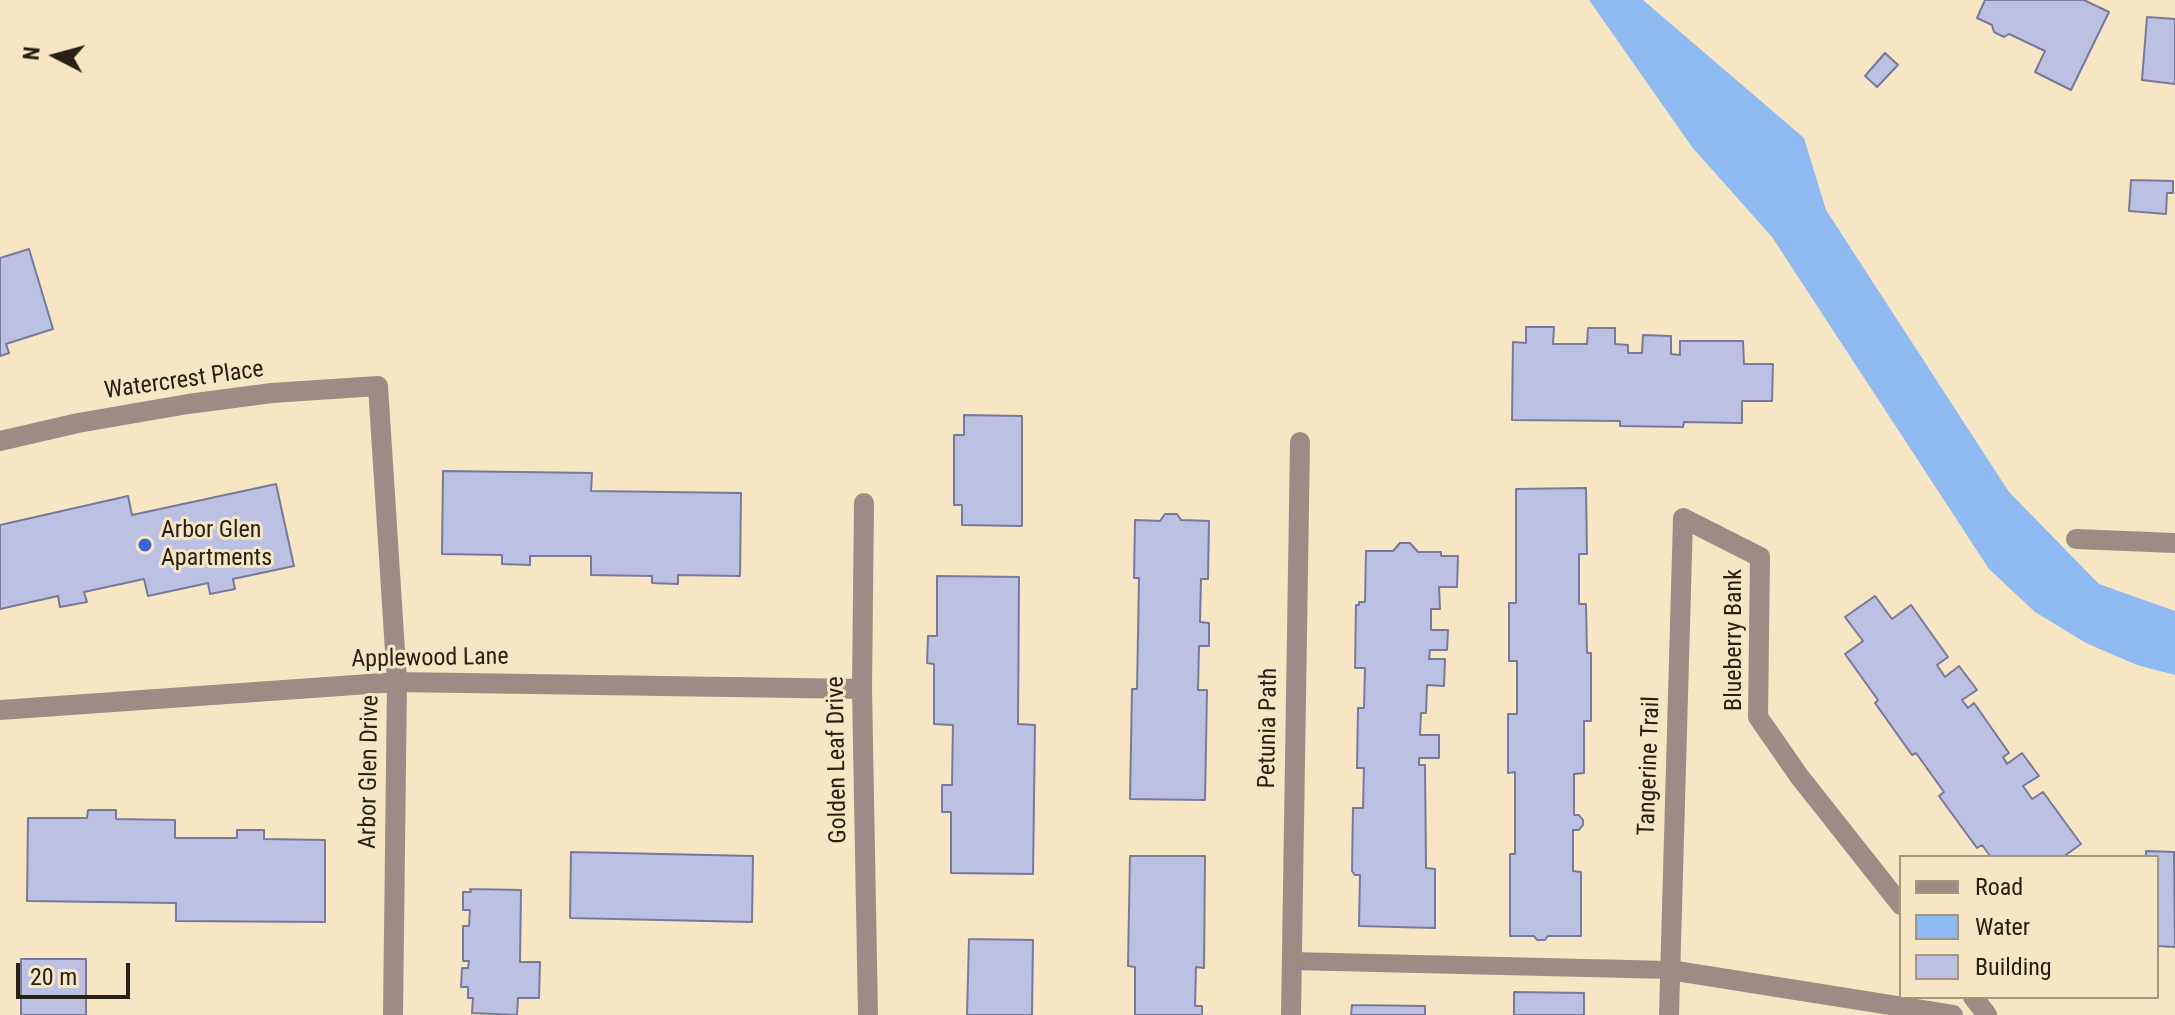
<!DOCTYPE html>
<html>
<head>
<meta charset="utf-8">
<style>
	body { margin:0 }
	#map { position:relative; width:2175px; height:1015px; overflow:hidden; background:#f6e6c3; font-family:"Roboto Condensed",sans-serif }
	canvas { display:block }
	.legend { position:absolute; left:1899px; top:855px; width:260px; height:144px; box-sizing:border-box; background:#f6e6c3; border:2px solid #a3977d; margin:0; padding:10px 14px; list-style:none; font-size:24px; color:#272114 }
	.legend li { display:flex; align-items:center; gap:16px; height:40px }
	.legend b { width:40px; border:2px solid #a3977d }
	.north { position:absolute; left:16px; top:16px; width:80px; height:80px; -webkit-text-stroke:6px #f6e6c3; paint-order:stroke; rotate:276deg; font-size:22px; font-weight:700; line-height:32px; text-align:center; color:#272114 }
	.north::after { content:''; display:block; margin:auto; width:28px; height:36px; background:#272114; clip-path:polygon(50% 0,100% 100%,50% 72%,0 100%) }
	.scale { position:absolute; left:16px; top:963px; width:114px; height:36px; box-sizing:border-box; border:4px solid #272114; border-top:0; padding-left:10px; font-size:24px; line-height:28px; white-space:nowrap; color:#272114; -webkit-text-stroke:6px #f6e6c3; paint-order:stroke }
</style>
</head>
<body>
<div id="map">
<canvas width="2175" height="1015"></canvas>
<ul class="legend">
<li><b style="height:10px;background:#9c8c85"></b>Road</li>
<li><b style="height:22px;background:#90bbf2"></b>Water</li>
<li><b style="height:22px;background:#bcc0e3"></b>Building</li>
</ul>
<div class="north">N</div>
<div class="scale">20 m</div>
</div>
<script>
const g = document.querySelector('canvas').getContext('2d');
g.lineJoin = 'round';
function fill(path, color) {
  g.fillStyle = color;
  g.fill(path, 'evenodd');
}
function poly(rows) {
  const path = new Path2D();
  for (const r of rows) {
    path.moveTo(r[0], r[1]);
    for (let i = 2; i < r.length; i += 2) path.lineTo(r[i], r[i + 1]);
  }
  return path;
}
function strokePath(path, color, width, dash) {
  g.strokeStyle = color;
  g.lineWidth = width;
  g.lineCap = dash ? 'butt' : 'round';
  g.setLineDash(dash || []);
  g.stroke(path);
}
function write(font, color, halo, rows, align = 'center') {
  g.font = font + ' "Roboto Condensed",sans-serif';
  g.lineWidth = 6;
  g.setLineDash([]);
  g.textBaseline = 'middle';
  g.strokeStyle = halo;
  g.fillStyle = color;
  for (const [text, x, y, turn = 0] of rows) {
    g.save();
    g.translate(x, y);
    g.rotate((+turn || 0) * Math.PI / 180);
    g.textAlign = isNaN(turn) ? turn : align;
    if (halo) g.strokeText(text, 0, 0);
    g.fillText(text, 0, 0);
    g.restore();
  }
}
fill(poly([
	[1589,0,1643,0,1804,138,1826,210,2009,492,2099,584,2175,611,2175,675,2137,665,2086,643,2035,612,1989,569,1772,237,1692,147]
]), '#90bbf2');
const building = poly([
	[1985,0,2084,0,2109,12,2071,90,2035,72,2045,51,2009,34,2004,37,1994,32,1992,25,1977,18,1985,0],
	[2147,17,2175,19,2175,84,2142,80,2147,17],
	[1885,53,1898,65,1877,87,1865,76,1885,53],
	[2131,180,2173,181,2173,193,2167,193,2166,214,2129,211,2131,180],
	[29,249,53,329,6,344,9,353,0,356,0,258,29,249],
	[1526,327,1554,327,1553,344,1587,344,1588,328,1615,328,1615,344,1628,345,1628,353,1642,353,1643,335,1671,336,1671,354,1680,355,1680,341,1743,341,1744,364,1773,364,1772,401,1742,401,1742,423,1684,422,1683,427,1620,426,1620,421,1512,420,1513,342,1526,343,1526,327],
	[964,415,1022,416,1022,526,962,525,962,505,954,505,954,435,964,435,964,415],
	[443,471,592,473,591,491,741,493,740,576,678,575,678,584,652,583,652,576,591,575,591,556,530,556,530,565,502,564,502,555,442,554,443,471],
	[276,484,294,566,233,579,235,589,210,594,208,583,148,596,144,579,84,592,87,602,60,607,58,596,0,609,0,525,128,496,132,515,276,484],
	[1586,488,1587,554,1579,554,1579,604,1586,604,1587,653,1591,653,1591,721,1584,721,1584,773,1574,774,1574,815,1579,815,1583,820,1583,825,1579,830,1573,830,1573,871,1581,872,1581,936,1548,936,1545,940,1537,940,1534,936,1510,936,1510,854,1515,854,1515,772,1508,773,1508,714,1517,714,1517,661,1509,661,1509,603,1516,603,1516,489,1586,488],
	[1165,514,1177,514,1181,520,1209,521,1208,579,1201,579,1200,622,1209,623,1209,646,1199,646,1198,690,1207,690,1205,800,1130,799,1132,689,1137,689,1139,578,1134,578,1135,520,1160,521,1165,514],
	[1400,543,1410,543,1418,552,1441,552,1441,556,1458,556,1457,587,1439,587,1440,609,1431,609,1431,630,1448,630,1447,650,1430,650,1429,659,1445,659,1444,686,1427,685,1426,713,1421,713,1420,735,1439,735,1439,758,1419,758,1419,765,1425,765,1426,868,1435,869,1435,928,1359,926,1360,875,1355,875,1352,871,1353,808,1363,808,1364,768,1357,768,1358,708,1364,708,1365,668,1355,668,1356,605,1359,605,1359,602,1365,602,1366,551,1393,551,1400,543],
	[937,576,1019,577,1018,724,1035,725,1033,874,951,873,951,812,942,812,942,785,952,785,953,725,934,724,934,664,927,663,928,636,937,636,937,576],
	[1875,596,1892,619,1911,605,1948,657,1937,665,1945,677,1959,666,1977,690,1962,700,1968,708,1974,703,2009,753,2003,757,2007,764,2022,753,2039,776,2023,786,2032,799,2043,792,2081,844,2063,857,1991,857,1982,845,1977,848,1939,796,1944,792,1916,753,1912,755,1875,703,1878,700,1845,654,1863,641,1845,617,1875,596],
	[88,810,116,810,116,819,175,820,175,838,237,838,237,830,264,830,264,839,325,840,325,922,176,921,176,903,27,901,28,818,87,818,88,810],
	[2146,851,2174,852,2175,947,2157,946,2157,857,2146,857,2146,851],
	[571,852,753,856,752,922,570,918,571,852],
	[1130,856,1205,856,1204,968,1196,967,1195,1006,1202,1006,1202,1015,1135,1015,1135,967,1128,966,1130,856],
	[470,889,521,890,520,962,540,962,539,998,518,998,517,1015,472,1013,473,998,468,998,468,987,461,987,462,968,468,968,469,961,463,961,463,926,469,926,470,910,463,910,463,892,471,892,470,889],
	[969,939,1033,940,1032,1015,967,1015,969,939],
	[21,959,86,959,86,1015,21,1015,21,959],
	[1514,992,1584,993,1584,1015,1514,1015,1514,992],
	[1352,1005,1425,1006,1425,1015,1351,1015,1352,1005]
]);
fill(building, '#bcc0e3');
strokePath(building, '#777a9a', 2);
strokePath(poly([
	[1292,961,1670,970]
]), '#9c8c85', 18);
strokePath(poly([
	[0,441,78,423,188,404,272,393,378,386,397,682,393,1015],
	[864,503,862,689,868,1015],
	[2076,539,2175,543],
	[0,710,397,682,862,689],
	[1670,970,1953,1015],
	[1973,997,1987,1015],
	[1291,1015,1300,442],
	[1669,1015,1683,518,1760,557,1758,717,1799,776,1901,905]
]), '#9c8c85', 20);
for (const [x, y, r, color] of [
	[145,545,8,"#3d65d7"]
]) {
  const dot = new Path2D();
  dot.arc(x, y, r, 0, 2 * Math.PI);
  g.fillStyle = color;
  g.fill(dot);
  strokePath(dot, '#f6e6c3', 3);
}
write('24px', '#272114', '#f6e6c3', [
	["Watercrest Place",184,381,-8],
	["Blueberry Bank",1735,640,-90],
	["Applewood Lane",430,659,-1],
	["Petunia Path",1269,728,-89],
	["Golden Leaf Drive",838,760,-91],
	["Tangerine Trail",1650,766,-88],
	["Arbor Glen Drive",370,772,-89]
]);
write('24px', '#272114', '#f6e6c3', [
	["Arbor Glen",161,531],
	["Apartments",161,559]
], 'left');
</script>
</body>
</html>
